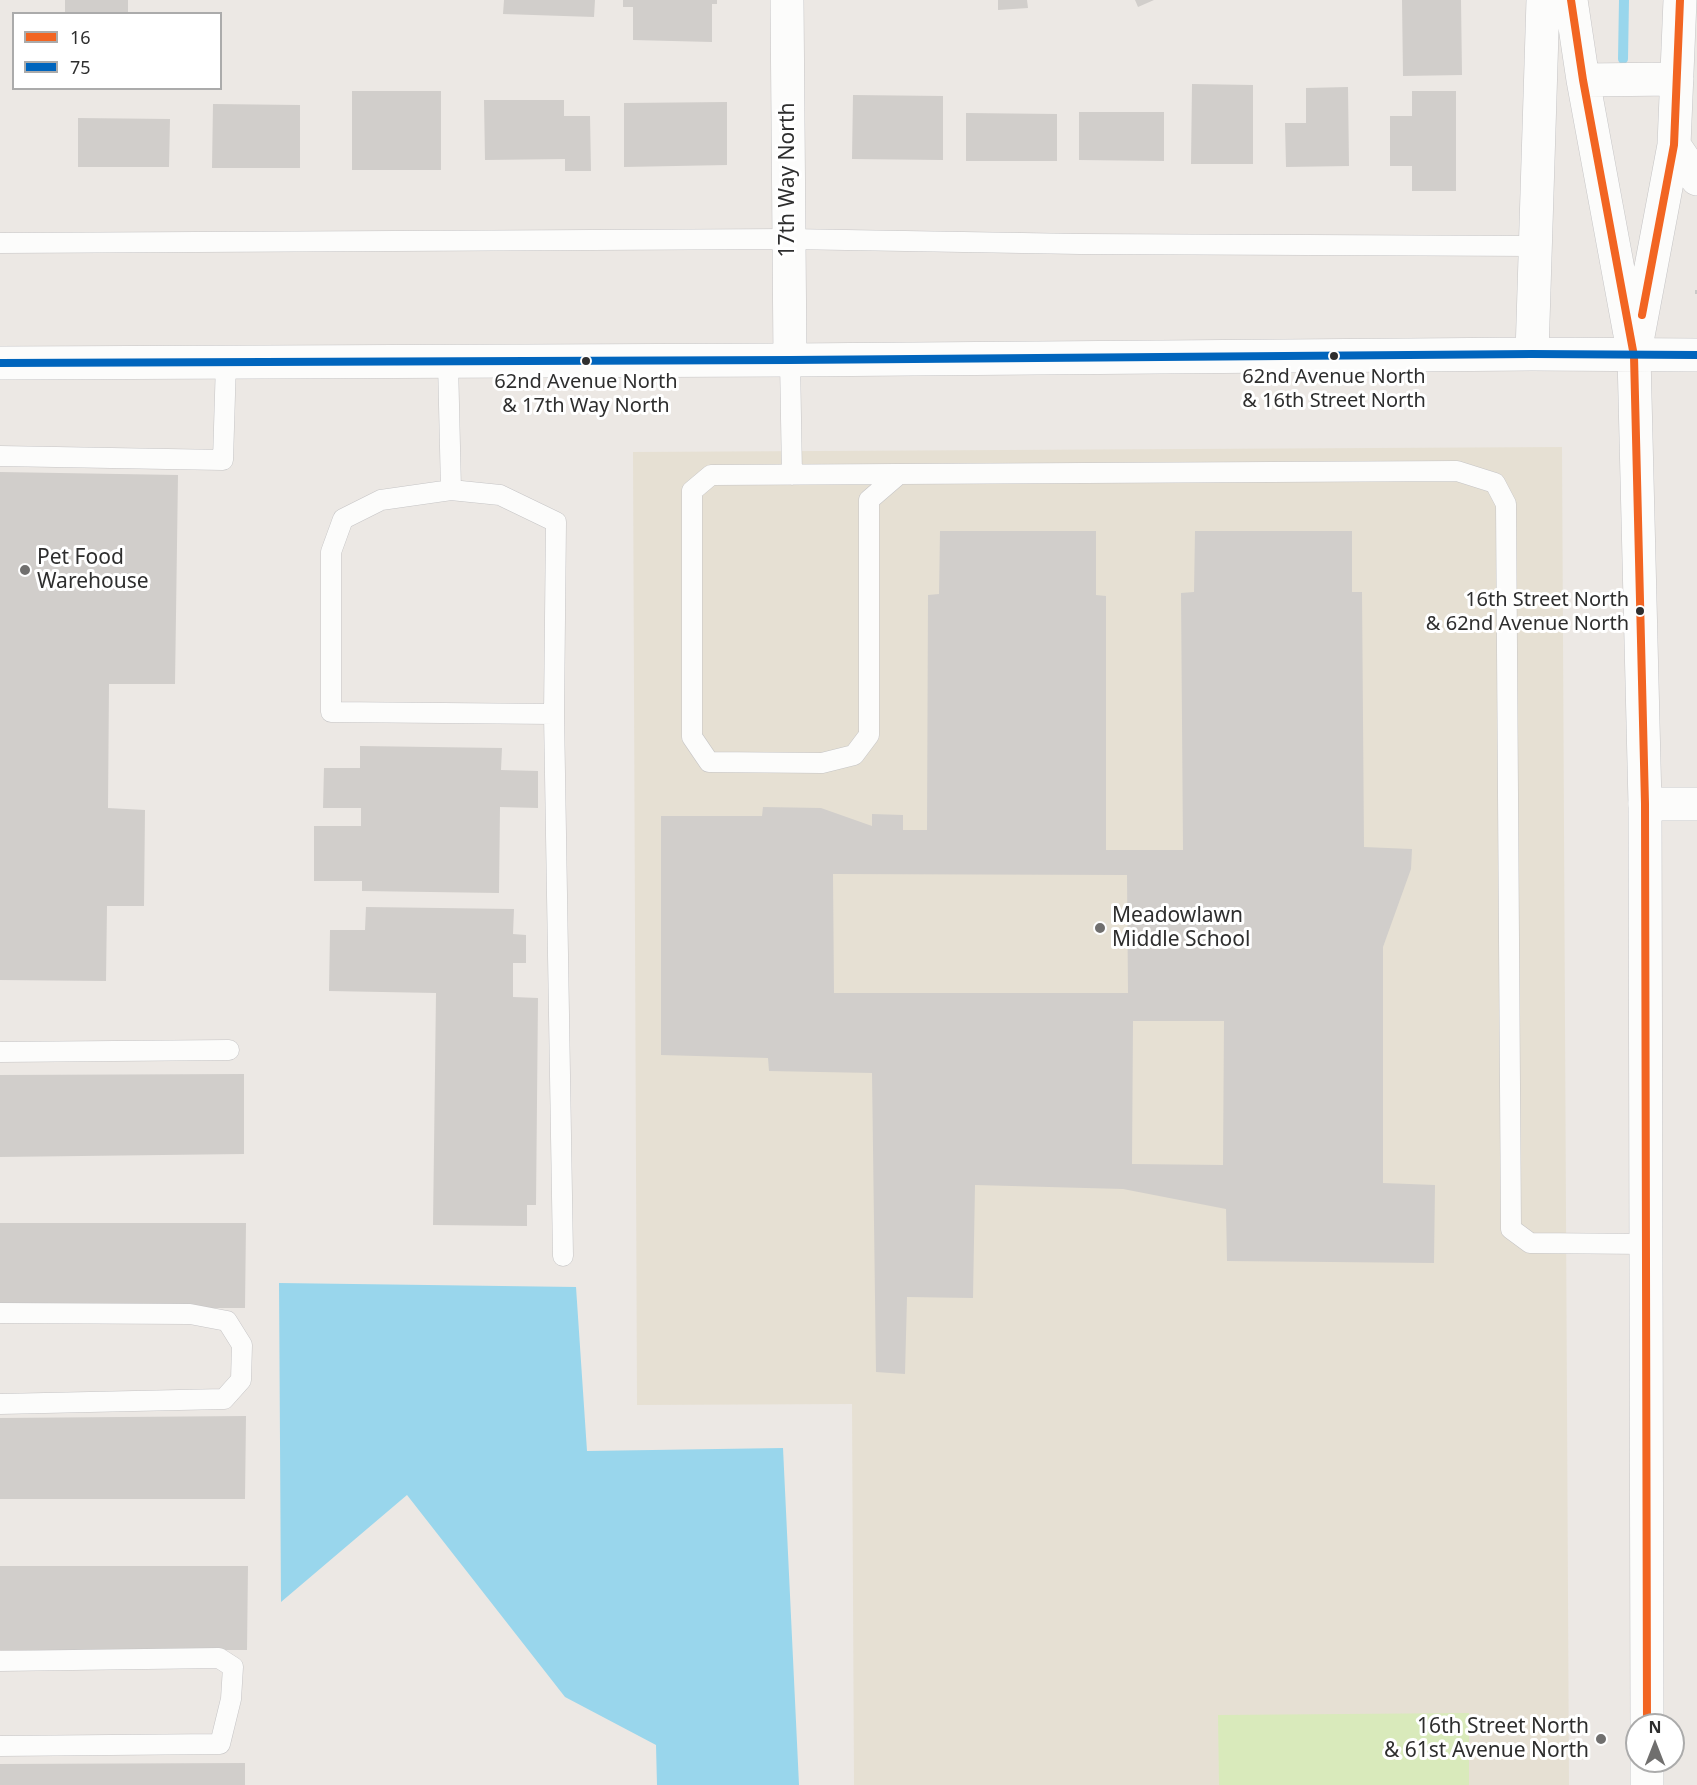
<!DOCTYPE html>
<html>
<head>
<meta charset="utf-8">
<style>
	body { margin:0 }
	#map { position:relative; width:1697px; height:1785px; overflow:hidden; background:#ece8e4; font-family:"Noto Sans",sans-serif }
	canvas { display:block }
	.legend { position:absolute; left:12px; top:12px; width:210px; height:78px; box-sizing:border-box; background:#fff; border:2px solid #ababab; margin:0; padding:8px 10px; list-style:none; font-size:18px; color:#2e2e2e }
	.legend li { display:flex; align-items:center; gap:12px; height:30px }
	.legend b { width:30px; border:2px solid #ababab }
	.north { position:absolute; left:1625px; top:1713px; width:60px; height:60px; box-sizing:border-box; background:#fff; border:2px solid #ababab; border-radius:50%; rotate:0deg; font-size:16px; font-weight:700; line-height:24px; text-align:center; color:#2e2e2e }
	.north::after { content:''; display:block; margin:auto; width:21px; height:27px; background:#706f6e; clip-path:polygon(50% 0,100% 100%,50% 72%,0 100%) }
</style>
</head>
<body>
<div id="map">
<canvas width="1697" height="1785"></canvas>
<ul class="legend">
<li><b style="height:8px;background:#f26522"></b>16</li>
<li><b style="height:8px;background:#0065bd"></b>75</li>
</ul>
<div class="north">N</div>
</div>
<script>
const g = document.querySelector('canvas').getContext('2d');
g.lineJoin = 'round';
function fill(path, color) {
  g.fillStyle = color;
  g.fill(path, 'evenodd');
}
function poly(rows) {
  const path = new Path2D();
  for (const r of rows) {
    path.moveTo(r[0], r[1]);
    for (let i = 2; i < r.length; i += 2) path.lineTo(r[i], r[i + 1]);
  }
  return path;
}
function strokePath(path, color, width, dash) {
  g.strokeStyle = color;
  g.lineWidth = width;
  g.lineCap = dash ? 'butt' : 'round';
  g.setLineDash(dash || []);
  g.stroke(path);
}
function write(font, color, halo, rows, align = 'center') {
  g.font = font + ' "Noto Sans",sans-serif';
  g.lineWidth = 6;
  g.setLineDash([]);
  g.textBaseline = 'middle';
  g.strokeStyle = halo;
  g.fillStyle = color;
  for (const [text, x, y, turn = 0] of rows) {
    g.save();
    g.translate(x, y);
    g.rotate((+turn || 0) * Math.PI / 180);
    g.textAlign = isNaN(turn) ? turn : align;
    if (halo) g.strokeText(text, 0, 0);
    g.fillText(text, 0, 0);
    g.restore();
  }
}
fill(poly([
	[1562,447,1569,1785,854,1785,852,1404,637,1405,633,452]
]), '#e6e0d3');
fill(poly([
	[1469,1713,1469,1785,1219,1785,1218,1715]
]), '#d9eabb');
fill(poly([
	[279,1283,576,1287,587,1451,783,1448,799,1785,657,1785,656,1745,565,1697,407,1495,281,1602]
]), '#99d6ec');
strokePath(poly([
	[1623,59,1624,0]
]), '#99d6ec', 10);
fill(poly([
	[65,0,128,0,128,14,65,14],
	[504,0,595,0,594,17,503,14],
	[623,0,717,0,717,4,712,4,712,42,633,40,633,7,623,7],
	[998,0,1027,0,1028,8,998,10],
	[1135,0,1154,0,1138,7],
	[1402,0,1461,0,1462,75,1403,76],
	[1192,84,1253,85,1253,164,1191,164],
	[1348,87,1349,166,1286,167,1285,123,1306,123,1306,88],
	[352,91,441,91,441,170,352,170],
	[1412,91,1456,91,1456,191,1412,191,1412,166,1390,166,1390,116,1412,116],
	[853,95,943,96,943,160,852,159],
	[484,100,564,100,564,116,590,116,591,171,565,171,565,159,485,160],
	[727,102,727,165,624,167,624,103],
	[213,104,300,105,300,168,212,168],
	[1079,112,1164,112,1164,161,1079,160],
	[966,113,1057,114,1057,161,966,161],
	[78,118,170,119,169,167,78,167],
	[0,472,178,475,175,684,109,684,108,808,145,810,144,906,107,906,106,981,0,980],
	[940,531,1096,531,1096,595,1106,596,1106,850,1183,850,1181,593,1194,592,1195,531,1352,531,1352,592,1362,592,1364,847,1412,849,1411,869,1383,947,1383,1183,1435,1185,1434,1263,1227,1261,1226,1209,1123,1189,975,1185,973,1298,907,1297,905,1374,876,1372,872,1073,769,1071,768,1058,661,1055,661,816,762,816,763,807,821,808,872,826,872,814,903,815,903,830,927,830,928,595,939,594],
	[833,874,1127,875,1128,993,834,993],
	[1133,1021,1224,1021,1223,1165,1132,1164],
	[360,746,502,748,501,770,538,771,538,808,500,807,499,893,362,891,362,881,314,881,314,826,361,826,361,808,323,808,324,768,360,768],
	[366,907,514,909,513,934,526,935,526,963,513,963,513,997,538,998,536,1205,527,1205,527,1226,433,1225,436,993,329,991,330,930,365,930],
	[244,1074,244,1154,0,1157,0,1075],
	[0,1223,246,1223,245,1308,0,1308],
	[246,1416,245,1499,0,1499,0,1418],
	[0,1566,248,1566,247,1650,0,1650],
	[245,1763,245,1785,0,1785,0,1764]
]), '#d1cecb');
const service = poly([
	[0,243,788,239,1080,244,1535,246],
	[790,360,792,475],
	[448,362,451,490],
	[0,456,223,460,226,362],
	[898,475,869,500,869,735,854,755,822,763,709,762,692,737,692,491,711,475,1457,471,1495,483,1506,504,1511,1229,1530,1243,1646,1244],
	[554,714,331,712,331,552,343,519,381,500,451,490,500,495,556,522,554,714,563,1256],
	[0,1052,229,1050],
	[0,1313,190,1314,227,1321,242,1345,241,1380,224,1399,0,1404],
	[0,1661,219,1658,233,1667,231,1699,220,1744,0,1746]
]);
const minor = poly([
	[787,0,790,360],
	[1645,804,1697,804]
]);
const tertiary = poly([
	[1571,0,1583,80,1634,356,1645,804,1647,1725],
	[1583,80,1677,79],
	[1674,145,1697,179],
	[1638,336,1674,145,1680,0],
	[1532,354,1543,0],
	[0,363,790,360,1532,354,1697,355],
	[1647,1761,1647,1785]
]);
strokePath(service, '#c5c4c5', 21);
strokePath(minor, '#c5c4c5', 34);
strokePath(tertiary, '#c5c4c5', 34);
strokePath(poly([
	[1695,292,1697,292]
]), '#c9c9c8', 4, [4.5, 3]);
strokePath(service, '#fcfcfb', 20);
strokePath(minor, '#fcfcfb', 33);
strokePath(tertiary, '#fcfcfb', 33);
strokePath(poly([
	[1571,0,1583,80,1634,356,1645,804,1647,1725],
	[1642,315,1674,145,1680,0]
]), '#f26522', 8);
strokePath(poly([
	[0,363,790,360,1532,354,1697,355]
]), '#0065bd', 8);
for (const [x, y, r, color] of [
	[1334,356,5,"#2e2e2e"],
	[586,361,5,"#2e2e2e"],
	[25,570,6,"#706f6e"],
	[1640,611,5,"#2e2e2e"],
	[1100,928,6,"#706f6e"],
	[1601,1739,6,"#706f6e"]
]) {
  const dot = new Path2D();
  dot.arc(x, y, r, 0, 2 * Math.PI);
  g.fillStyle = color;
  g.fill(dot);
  strokePath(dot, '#fff', 2);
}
write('20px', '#2e2e2e', '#fff', [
	["62nd Avenue North",1334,377],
	["& 16th Street North",1334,401],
	["62nd Avenue North",586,382],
	["& 17th Way North",586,406],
	["16th Street North",1629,600,"right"],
	["& 62nd Avenue North",1629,624,"right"]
]);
write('21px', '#2e2e2e', '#fff', [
	["17th Way North",788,180,-90]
]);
write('21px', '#2e2e2e', '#fff', [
	["Pet Food",37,558],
	["Warehouse",37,582],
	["Meadowlawn",1112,916],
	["Middle School",1112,940],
	["16th Street North",1589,1727,"right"],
	["& 61st Avenue North",1589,1751,"right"]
], 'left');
</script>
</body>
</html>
